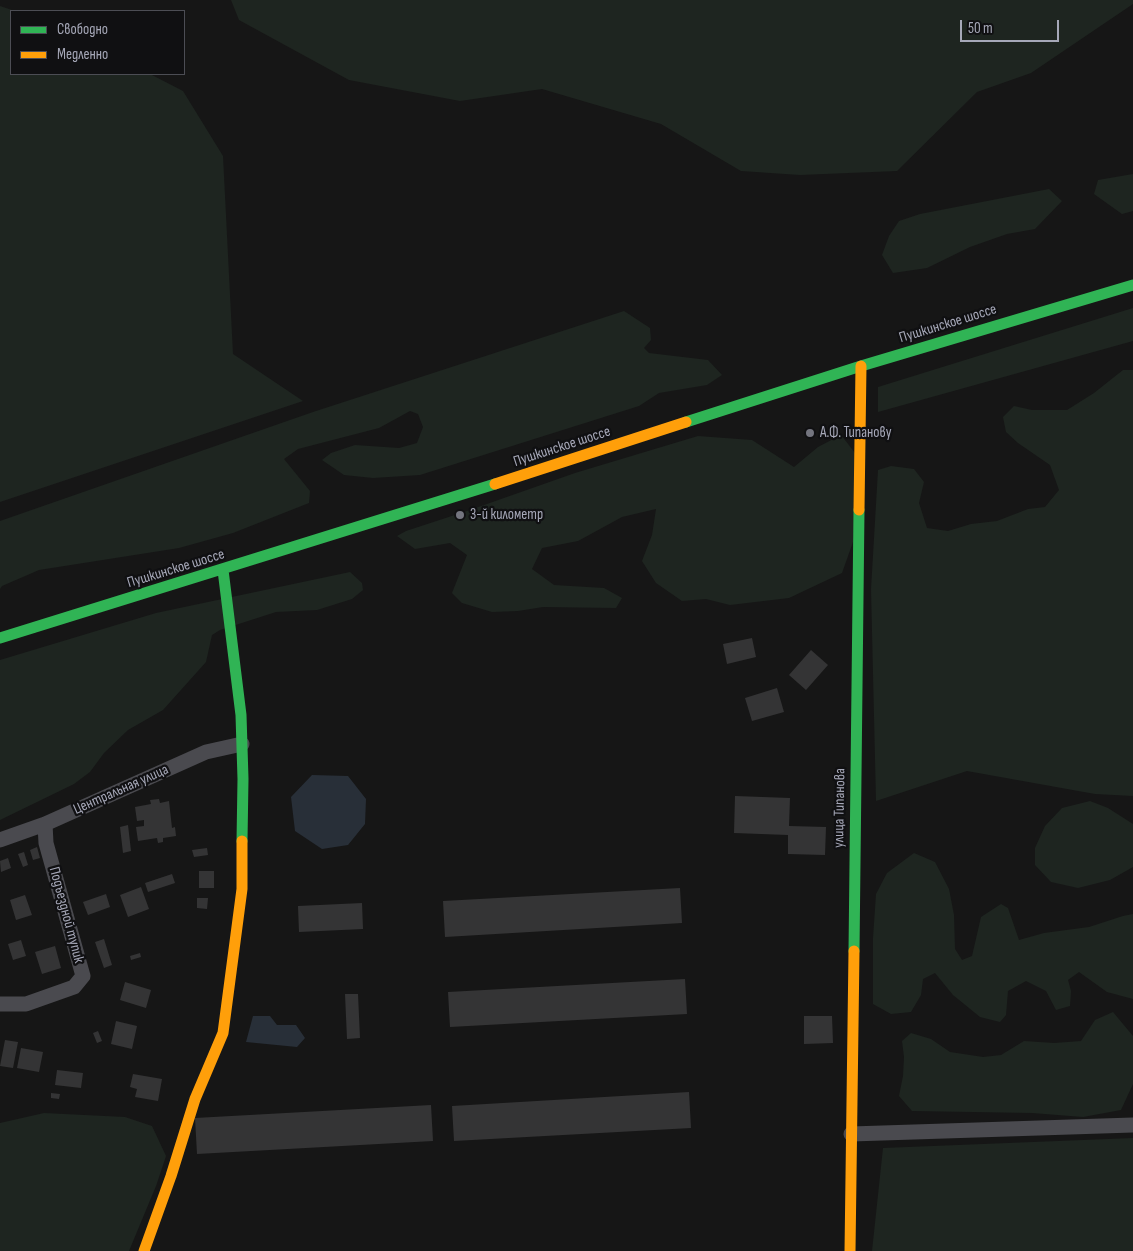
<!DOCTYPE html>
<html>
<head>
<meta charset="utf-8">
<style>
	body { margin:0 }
	#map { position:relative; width:1133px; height:1251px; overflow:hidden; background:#161616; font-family:"Sofia Sans Condensed",sans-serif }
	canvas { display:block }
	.legend { position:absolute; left:10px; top:10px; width:175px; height:65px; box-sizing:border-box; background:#101012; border:1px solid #4c4d54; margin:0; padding:6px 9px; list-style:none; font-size:15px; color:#a6a8b8 }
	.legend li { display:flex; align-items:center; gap:10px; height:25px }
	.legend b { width:25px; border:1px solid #4c4d54 }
	.scale { position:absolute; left:960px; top:20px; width:99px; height:22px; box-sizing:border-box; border:2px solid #a6a8b8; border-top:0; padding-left:6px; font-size:15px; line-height:18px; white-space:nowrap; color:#a6a8b8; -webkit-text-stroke:4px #101012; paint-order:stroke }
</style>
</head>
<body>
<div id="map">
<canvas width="1133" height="1251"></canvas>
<ul class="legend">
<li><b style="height:6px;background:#30b455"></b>Свободно</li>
<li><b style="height:6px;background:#ff9f0a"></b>Медленно</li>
</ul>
<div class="scale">50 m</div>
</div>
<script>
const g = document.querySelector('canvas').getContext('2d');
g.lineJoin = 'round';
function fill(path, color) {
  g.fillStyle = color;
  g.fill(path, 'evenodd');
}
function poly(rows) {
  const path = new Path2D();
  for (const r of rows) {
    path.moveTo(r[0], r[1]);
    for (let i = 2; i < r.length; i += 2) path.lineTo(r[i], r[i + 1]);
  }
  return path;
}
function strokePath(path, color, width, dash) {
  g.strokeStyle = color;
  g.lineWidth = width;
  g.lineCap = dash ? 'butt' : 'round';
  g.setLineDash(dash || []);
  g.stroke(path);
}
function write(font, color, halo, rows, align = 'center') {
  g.font = font + ' "Sofia Sans Condensed",sans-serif';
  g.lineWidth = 4.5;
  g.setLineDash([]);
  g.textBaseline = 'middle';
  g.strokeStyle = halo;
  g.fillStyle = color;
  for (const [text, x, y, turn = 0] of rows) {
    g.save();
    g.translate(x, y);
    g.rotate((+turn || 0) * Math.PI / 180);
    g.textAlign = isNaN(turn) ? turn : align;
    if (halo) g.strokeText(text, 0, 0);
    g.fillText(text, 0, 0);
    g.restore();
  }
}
fill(poly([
	[231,0,1133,0,1133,4,1031,73,977,92,897,171,800,175,741,171,661,124,542,89,460,101,349,80,239,20],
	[0,6,15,11,11,11,11,74,150,74,183,91,223,156,233,354,303,401,0,502],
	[1133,174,1133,211,1122,214,1094,194,1098,180],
	[1049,189,1062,201,1035,229,1007,234,970,247,927,268,893,273,882,255,889,236,899,221,920,214],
	[1133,308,1133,341,878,412,878,387],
	[624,311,650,328,651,340,644,348,649,353,708,360,722,375,707,385,659,393,639,406,420,475,373,478,344,475,322,460,331,453,355,445,399,448,417,443,423,427,418,414,410,411,379,428,298,449,284,459,310,491,309,503,233,533,179,548,39,570,2,586,0,589,0,521,313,412],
	[1123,370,1133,370,1133,796,1095,794,967,771,876,801,871,589,878,470,891,466,914,469,924,482,919,503,927,528,948,531,971,524,997,521,1028,509,1045,507,1059,490,1050,465,1018,443,1006,432,1003,417,1014,406,1032,410,1067,410,1094,393],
	[841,435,859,458,853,542,842,573,789,598,730,605,706,599,682,601,656,583,642,561,652,535,656,509,622,517,578,541,542,548,532,569,554,585,604,588,622,598,616,608,543,607,518,611,492,612,462,603,452,593,467,555,450,543,415,549,397,536,406,531,467,511,575,473,698,436,752,440,794,467,818,447],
	[350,572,362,583,363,590,352,599,317,610,276,612,220,630,212,635,206,662,163,710,128,730,104,753,90,772,74,784,0,820,0,660,156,613],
	[1090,801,1108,808,1133,824,1133,867,1110,880,1078,888,1051,882,1035,865,1035,848,1045,826,1062,808],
	[914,853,935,862,949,889,954,915,955,949,962,960,972,956,981,917,1001,904,1008,908,1019,940,1044,933,1089,927,1123,916,1133,914,1133,999,1107,992,1079,972,1068,980,1071,991,1070,1006,1056,1010,1046,991,1026,981,1008,991,1006,1015,1000,1022,980,1017,953,995,935,973,923,979,921,995,911,1012,891,1014,873,1004,873,938,876,894,887,873],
	[1113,1012,1133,1036,1133,1084,1121,1110,1083,1117,1032,1113,912,1111,899,1096,903,1076,904,1057,902,1041,911,1033,931,1039,950,1052,983,1057,1001,1055,1024,1041,1054,1043,1081,1041,1095,1020],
	[44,1113,125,1117,152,1126,166,1156,156,1186,129,1251,0,1251,0,1123],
	[1133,1138,1133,1251,872,1251,883,1148]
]), '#1e2520');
fill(poly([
	[312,775,348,776,366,799,365,824,348,845,322,849,295,831,291,797],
	[253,1016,270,1016,277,1025,296,1025,305,1038,297,1047,246,1042]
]), '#282f38');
fill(poly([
	[752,638,756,657,727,664,723,644],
	[811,650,828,665,806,690,789,675],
	[777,688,784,712,752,721,745,698],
	[735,796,790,798,789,826,826,827,825,855,788,854,788,835,734,833],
	[159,799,160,803,169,801,172,828,175,827,176,836,163,838,163,842,158,843,157,838,138,841,136,827,144,826,144,820,137,821,135,807,151,804,150,800],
	[128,825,131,851,123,853,120,827],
	[37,847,40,858,33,860,30,850],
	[207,848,208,855,194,857,192,850],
	[24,852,28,865,23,867,18,854],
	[8,858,11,868,1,872,0,861],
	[199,871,214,871,214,888,199,888],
	[172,874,175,883,148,892,145,883],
	[141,887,149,909,128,917,120,895],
	[680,888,682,923,445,937,443,901],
	[106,894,110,907,88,915,83,902],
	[25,895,32,915,16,920,10,900],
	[197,898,208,898,207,909,197,908],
	[362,903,363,929,299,932,298,906],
	[104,939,112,965,104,968,95,942],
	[21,940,26,956,13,960,8,944],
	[55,946,61,968,42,974,35,952],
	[140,953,141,957,131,960,130,956],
	[685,979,687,1014,450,1027,448,992],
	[125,982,151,990,146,1008,120,1000],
	[345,994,358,994,360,1038,347,1039],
	[804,1016,832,1016,833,1043,804,1044],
	[116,1021,137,1026,132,1049,111,1044],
	[98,1031,102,1041,97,1043,93,1033],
	[5,1040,18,1042,13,1068,0,1066],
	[21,1048,43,1052,39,1072,17,1068],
	[57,1070,83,1073,81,1088,55,1085],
	[133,1074,162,1079,158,1101,135,1097,137,1089,130,1087],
	[689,1092,691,1128,454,1141,452,1106],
	[51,1093,60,1094,59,1099,51,1098],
	[431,1105,433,1141,197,1154,195,1118]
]), '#343435');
strokePath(poly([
	[0,840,45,824,206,752,242,744],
	[0,1004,26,1004,74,987,83,976,46,843,45,824],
	[851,1134,1133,1125]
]), '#4a4a4f', 15);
strokePath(poly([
	[686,422,861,366,1133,285],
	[223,570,241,715,243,779,242,841],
	[0,638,495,484],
	[854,951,859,510]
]), '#30b455', 11);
strokePath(poly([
	[495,484,686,422],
	[859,510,861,366],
	[144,1251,171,1176,195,1099,223,1033,242,889,242,841],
	[850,1251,854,951]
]), '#ff9f0a', 11);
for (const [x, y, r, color] of [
	[810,433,5,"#74757f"],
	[460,515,5,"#74757f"]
]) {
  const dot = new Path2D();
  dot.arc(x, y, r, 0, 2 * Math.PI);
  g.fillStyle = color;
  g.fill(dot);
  strokePath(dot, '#101012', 2);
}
write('15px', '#a6a8b8', '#101012', [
	["Пушкинское шоссе",948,324,-17],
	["Пушкинское шоссе",562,447,-18],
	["Пушкинское шоссе",176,569,-17],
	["Центральная улица",121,790,-24],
	["улица Типанова",840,808,-89],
	["Подъездной тупик",66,915,75]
]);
write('15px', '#a6a8b8', '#101012', [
	["А.Ф. Типанову",820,433],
	["3-й километр",470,515]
], 'left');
</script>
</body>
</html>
